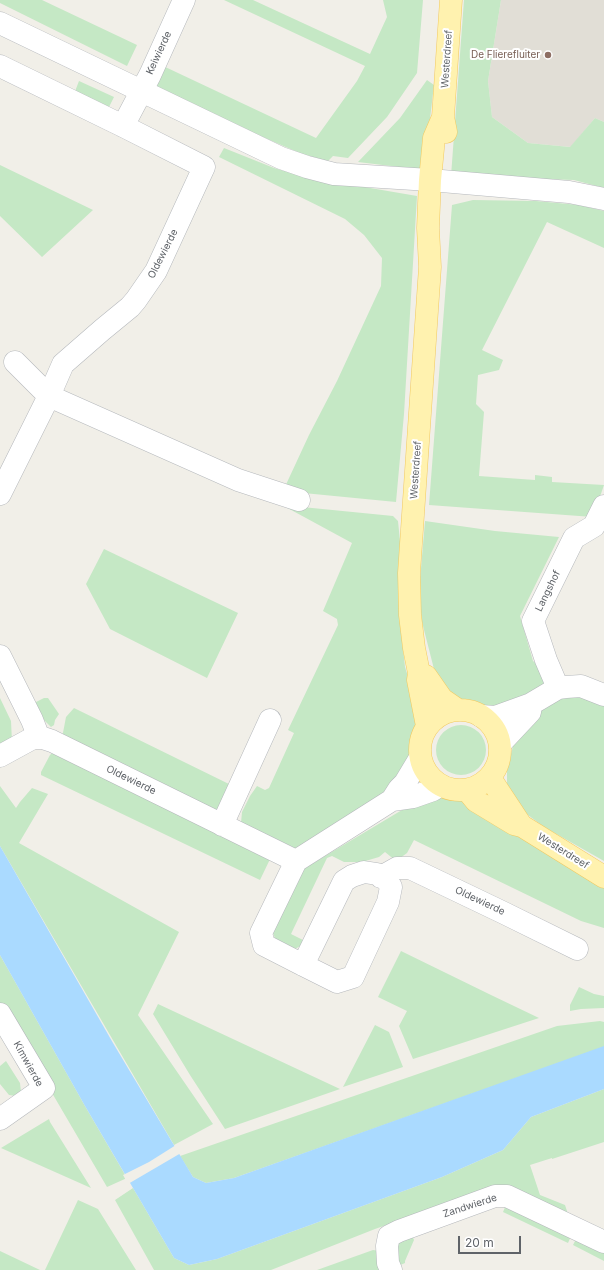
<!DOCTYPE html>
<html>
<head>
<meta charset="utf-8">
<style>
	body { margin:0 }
	#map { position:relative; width:604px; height:1270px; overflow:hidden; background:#f1efe8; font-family:Inter,sans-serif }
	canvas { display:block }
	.scale { position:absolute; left:458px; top:1236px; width:63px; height:18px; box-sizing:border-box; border:2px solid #5f6368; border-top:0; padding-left:5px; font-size:12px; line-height:14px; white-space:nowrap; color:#5f6368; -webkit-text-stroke:3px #fff; paint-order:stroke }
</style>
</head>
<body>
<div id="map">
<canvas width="604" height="1270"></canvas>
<div class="scale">20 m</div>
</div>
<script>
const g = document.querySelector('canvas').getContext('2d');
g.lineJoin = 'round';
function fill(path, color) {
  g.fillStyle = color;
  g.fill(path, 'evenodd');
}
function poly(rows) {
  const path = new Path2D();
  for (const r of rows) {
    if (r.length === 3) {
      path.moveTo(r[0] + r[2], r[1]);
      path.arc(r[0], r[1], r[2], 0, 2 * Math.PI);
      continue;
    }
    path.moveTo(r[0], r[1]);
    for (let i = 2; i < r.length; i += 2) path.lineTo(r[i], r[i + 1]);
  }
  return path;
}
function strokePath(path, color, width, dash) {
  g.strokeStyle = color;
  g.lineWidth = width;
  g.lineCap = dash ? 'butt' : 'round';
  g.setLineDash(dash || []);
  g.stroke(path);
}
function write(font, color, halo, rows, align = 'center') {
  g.font = font + ' Inter,sans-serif';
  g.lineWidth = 4;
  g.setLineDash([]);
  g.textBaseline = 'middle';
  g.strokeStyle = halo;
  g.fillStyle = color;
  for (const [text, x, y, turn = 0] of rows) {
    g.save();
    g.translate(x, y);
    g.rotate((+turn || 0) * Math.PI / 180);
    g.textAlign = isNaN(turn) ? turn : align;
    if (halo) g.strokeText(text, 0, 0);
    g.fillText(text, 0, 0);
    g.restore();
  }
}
fill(poly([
	[501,0,604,0,604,122,595,118,571,147,528,143,492,117,488,81]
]), '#e1ded6');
fill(poly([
	[0,0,42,0,137,45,127,66,0,3],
	[224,0,253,0,370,54,387,17,383,0,423,0,417,73,387,117,348,158,333,156,328,161,302,154,265,138,152,84,161,65,316,138,357,81,365,66],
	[464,0,501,0,488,81,492,117,528,143,570,147,595,118,604,122,604,188,574,180,451,176],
	[427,80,434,85,424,170,358,162,400,118],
	[79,81,114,97,108,109,74,94],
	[224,148,274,168,306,177,417,196,404,414,396,502,283,491,309,435,337,381,381,286,382,258,364,235,345,219,219,157],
	[0,165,93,210,42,257,0,216],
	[473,200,536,201,579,205,604,211,604,248,547,222,482,350,503,360,499,370,478,375,476,404,484,412,479,476,535,480,535,475,552,477,552,482,604,485,593,517,429,505,452,205],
	[282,505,393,516,398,521,400,541,402,638,405,667,417,706,416,725,411,740,411,759,384,793,292,854,241,823,242,812,250,796,257,786,265,790,269,788,294,733,288,730,338,625,337,619,323,611,352,543],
	[425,521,495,531,559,537,520,616,533,661,554,678,517,704,487,709,461,700,447,693,435,673,422,622,419,592],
	[104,549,238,613,207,678,110,629,86,584],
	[568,692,604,701,604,861,544,827,520,809,507,786,507,770,514,742,540,711],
	[0,698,11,721,12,742,0,749],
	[44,698,48,698,59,714,55,720,54,725,51,727,41,717,34,705,36,702],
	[74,708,233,786,220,814,62,738,66,717],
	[461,750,25],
	[53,752,272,855,260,880,41,775,41,772,50,755],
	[0,786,16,808,20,802,32,788,48,794,19,843,179,932,138,1015,213,1124,174,1145,0,846],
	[426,797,442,797,471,802,604,884,604,928,581,921,414,840,407,853,396,861,385,852,379,857,362,862,344,862,332,856,327,858,291,934,305,941,302,945,295,949,276,941,273,933,300,873,305,868,412,804],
	[401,951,491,995,539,1018,413,1059,399,1026,407,1011,378,997],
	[0,955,85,1106,127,1178,107,1187,0,1004],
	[579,987,594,994,604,996,604,1008,581,1009,570,1011,570,1005],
	[158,1004,340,1089,225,1129,190,1075,153,1014],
	[600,1021,604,1022,604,1047,234,1178,206,1183,193,1177,180,1156,557,1026],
	[375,1025,389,1032,403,1067,343,1087],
	[6,1061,20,1083,21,1092,16,1096,9,1095,0,1084,0,1066],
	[604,1089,604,1142,552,1159,552,1158,530,1165,540,1195,565,1205,569,1217,498,1186,375,1229,271,1270,154,1270,115,1200,133,1188,174,1258,189,1265,217,1259,442,1177,503,1150,531,1117],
	[49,1119,50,1122,91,1188,1,1148],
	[78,1200,98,1209,136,1270,45,1270],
	[506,1205,571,1236,568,1243,503,1212],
	[411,1233,414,1240,405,1261,405,1263,398,1266,396,1252,399,1241],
	[576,1239,604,1253,604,1261,573,1245],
	[373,1250,381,1251,384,1270,317,1270],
	[0,1251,40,1270,0,1270]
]), '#c5e8c5');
fill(poly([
	[0,846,113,1043,193,1177,206,1183,234,1178,604,1046,604,1089,531,1117,503,1150,442,1177,217,1259,189,1265,174,1258,85,1106,0,955]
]), '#aadaff');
fill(poly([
	[176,1145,181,1153,128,1184,123,1175,149,1162]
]), '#f1efe8');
const minor = poly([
	[0,23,281,158,307,167,334,174,430,180,569,192,604,199],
	[0,66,123,126,204,167,156,271,136,300,130,307,102,330,63,364,49,396,0,494],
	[123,126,150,75,184,0],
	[15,362,49,396,238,480,299,500],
	[0,656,32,720,39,738],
	[558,688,546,660,533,621,574,538,594,526,604,506],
	[481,716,495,717,531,704,558,688,566,687,581,686,604,695],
	[500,744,530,712,531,704],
	[0,756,33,738,43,738,52,741,296,861],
	[392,800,399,789,405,783,420,758],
	[222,825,270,720],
	[381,877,397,868,410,868,504,913,577,949],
	[303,965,344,881,352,876,364,872,377,874,387,880,391,887,388,902,353,977,337,982,303,965,264,945,261,933,296,861,392,800,413,797,433,790,439,785],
	[0,1014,44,1088,0,1119],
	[391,1270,388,1263,387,1246,389,1236,399,1231,495,1196,507,1196,604,1242]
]);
const major = poly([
	[446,132,443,117,451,0],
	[419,673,426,676,442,699,458,710],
	[460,750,40],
	[427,726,418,680,419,673,414,648,410,615,409,573,430,267,428,228,430,180,434,138,443,117],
	[490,778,521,825],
	[467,790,476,801,514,824,522,826,604,877]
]);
strokePath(minor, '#b5b8bc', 23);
strokePath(major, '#f2c960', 23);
strokePath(minor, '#fff', 22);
strokePath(major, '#fff2af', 22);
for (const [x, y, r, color] of [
	[548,55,4,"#8d6e63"]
]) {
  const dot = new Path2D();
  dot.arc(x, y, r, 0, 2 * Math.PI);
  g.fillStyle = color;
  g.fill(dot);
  strokePath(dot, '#fff', 1.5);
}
write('10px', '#5f6368', '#fff', [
	["Keiwierde",159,53,-65],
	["Westerdreef",447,59,-86],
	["Oldewierde",163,254,-63],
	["Westerdreef",416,470,-86],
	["Langshof",548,591,-64],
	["Oldewierde",131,780,26],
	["Westerdreef",563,851,32],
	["Oldewierde",480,901,25],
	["Kimwierde",28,1064,61],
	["Zandwierde",470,1206,-18]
]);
write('10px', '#785e54', '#fff', [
	["De Flierefluiter",540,55]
], 'right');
</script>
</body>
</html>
